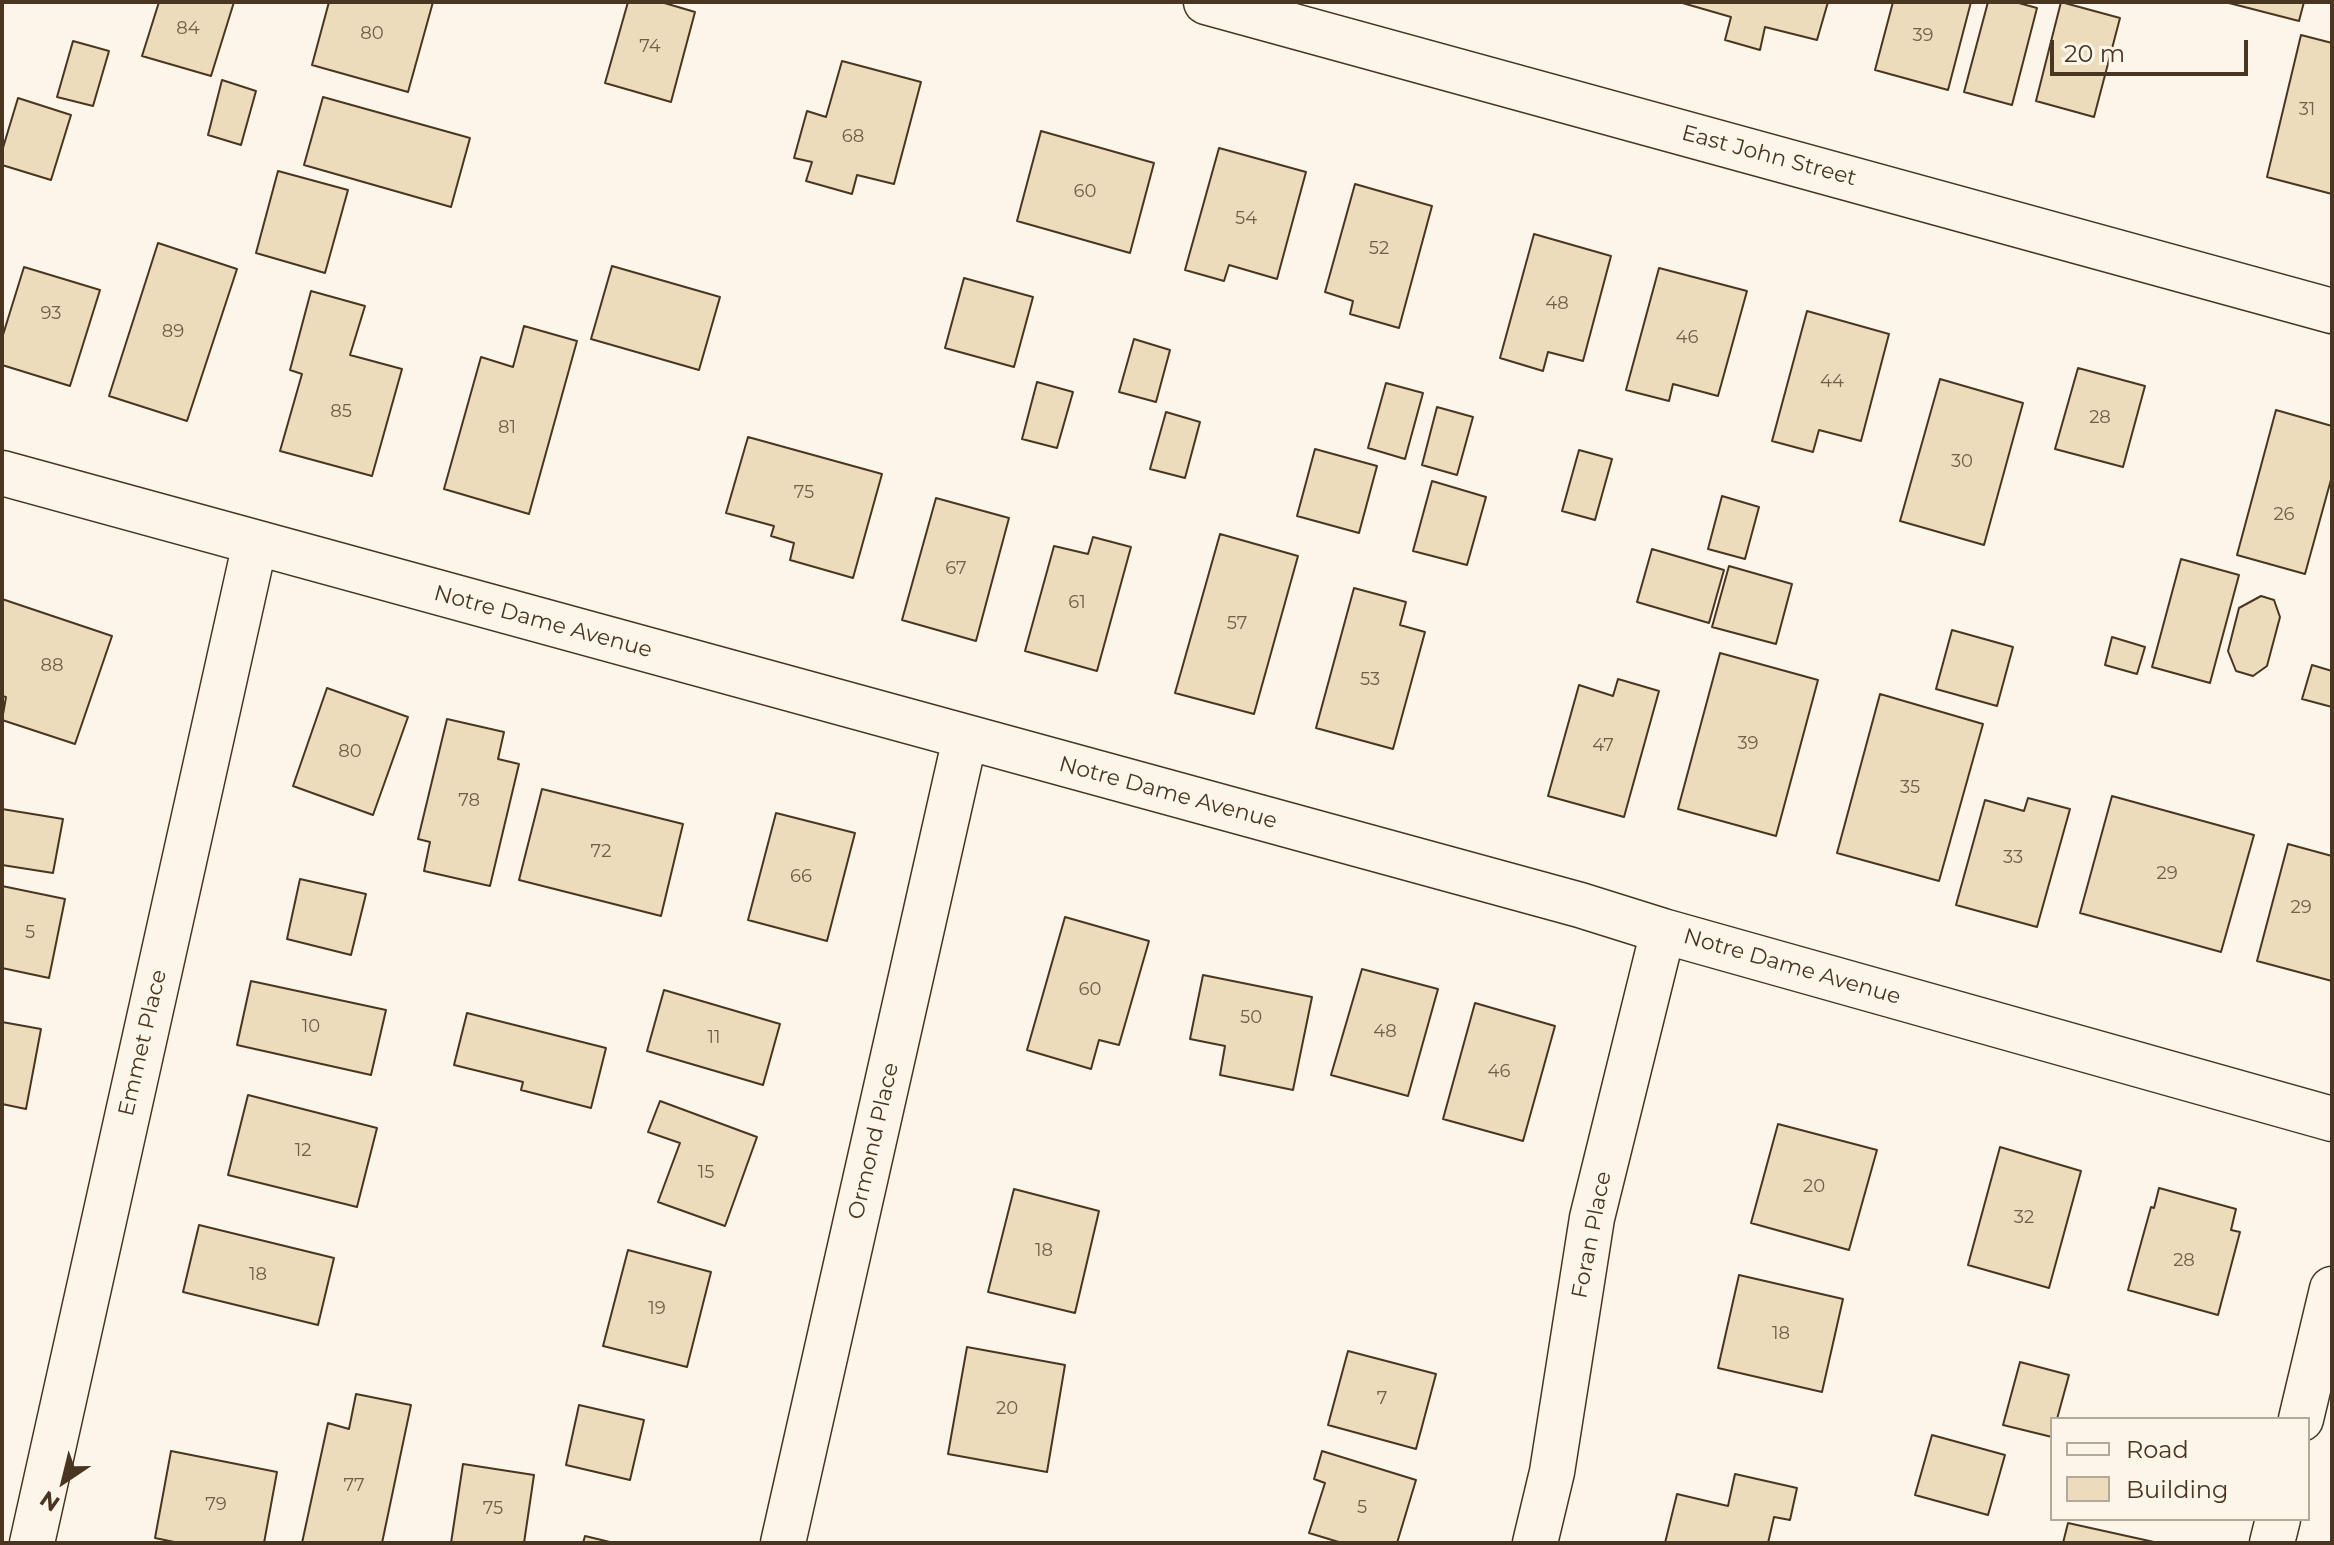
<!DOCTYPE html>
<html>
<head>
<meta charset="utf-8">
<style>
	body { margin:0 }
	#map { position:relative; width:2334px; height:1545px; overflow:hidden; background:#fbf6e9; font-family:Montserrat,sans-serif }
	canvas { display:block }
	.frame { position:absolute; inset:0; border:4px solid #4a3520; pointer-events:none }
	.legend { position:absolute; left:2050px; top:1417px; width:260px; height:104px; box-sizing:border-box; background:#fbf6e9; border:2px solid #b4a999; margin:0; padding:10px 14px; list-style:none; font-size:24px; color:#4a3520 }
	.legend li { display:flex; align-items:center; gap:16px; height:40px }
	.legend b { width:40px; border:2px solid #b4a999 }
	.north { position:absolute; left:24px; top:1441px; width:80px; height:80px; -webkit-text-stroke:6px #fbf6e9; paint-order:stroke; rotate:215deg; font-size:22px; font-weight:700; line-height:32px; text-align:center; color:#4a3520 }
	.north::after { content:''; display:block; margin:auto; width:28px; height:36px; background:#4a3520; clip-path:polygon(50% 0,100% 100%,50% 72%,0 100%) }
	.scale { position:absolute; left:2050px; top:40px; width:198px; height:36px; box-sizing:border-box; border:4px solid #4a3520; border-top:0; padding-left:10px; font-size:24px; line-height:28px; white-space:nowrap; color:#4a3520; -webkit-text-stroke:6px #fbf6e9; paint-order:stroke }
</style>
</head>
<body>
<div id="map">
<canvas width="2334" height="1545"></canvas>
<div class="frame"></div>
<ul class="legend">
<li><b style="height:10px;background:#fbf6e9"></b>Road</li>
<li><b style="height:22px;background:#ecdcbc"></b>Building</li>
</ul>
<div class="north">N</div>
<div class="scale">20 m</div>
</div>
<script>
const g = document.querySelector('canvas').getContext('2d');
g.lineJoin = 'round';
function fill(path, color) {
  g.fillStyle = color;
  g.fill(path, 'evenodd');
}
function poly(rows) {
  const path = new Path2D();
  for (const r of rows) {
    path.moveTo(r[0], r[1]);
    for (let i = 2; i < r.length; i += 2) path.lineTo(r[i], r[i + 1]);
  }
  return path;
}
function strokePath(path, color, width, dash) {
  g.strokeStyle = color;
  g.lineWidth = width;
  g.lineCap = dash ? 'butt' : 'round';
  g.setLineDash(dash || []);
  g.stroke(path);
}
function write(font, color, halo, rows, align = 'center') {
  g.font = font + ' Montserrat,sans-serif';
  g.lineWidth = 6;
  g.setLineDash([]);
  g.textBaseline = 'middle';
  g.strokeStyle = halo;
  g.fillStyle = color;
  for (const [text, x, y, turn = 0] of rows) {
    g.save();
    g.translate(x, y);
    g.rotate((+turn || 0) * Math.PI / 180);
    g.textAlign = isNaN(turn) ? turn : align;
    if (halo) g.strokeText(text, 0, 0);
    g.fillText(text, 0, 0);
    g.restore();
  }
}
const building = poly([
	[159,2,234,2,211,76,142,56,159,2],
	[329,2,433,2,408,92,312,65,329,2],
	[628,2,661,2,695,12,671,102,605,83,628,2],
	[1679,2,1828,2,1817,40,1765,27,1760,50,1725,40,1731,17,1679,2],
	[1893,2,1971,2,1948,90,1875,70,1893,2],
	[1988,2,2015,2,2037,8,2012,105,1964,92,1988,2],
	[2061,2,2120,18,2094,117,2036,101,2061,2],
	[2225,2,2304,2,2299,21,2225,2],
	[2301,35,2332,43,2332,194,2267,177,2301,35],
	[73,41,109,51,93,106,57,97,73,41],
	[842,61,921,82,894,184,857,175,852,194,806,181,812,162,794,158,807,111,826,117,842,61],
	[222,80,256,91,241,145,208,135,222,80],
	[323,97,470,138,451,207,304,165,323,97],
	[18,98,71,115,51,180,2,165,2,151,18,98],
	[1041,131,1154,163,1130,253,1017,221,1041,131],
	[1219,148,1306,172,1277,279,1229,265,1224,281,1185,270,1219,148],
	[278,171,348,190,325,273,256,253,278,171],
	[1355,184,1432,206,1399,328,1350,314,1353,301,1325,292,1355,184],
	[1534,234,1611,256,1583,361,1548,352,1543,371,1500,358,1534,234],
	[158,243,237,269,187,421,109,396,158,243],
	[612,266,720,297,699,370,591,339,612,266],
	[24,267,100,290,70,386,2,365,2,338,24,267],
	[1659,268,1747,291,1718,396,1673,384,1669,401,1626,390,1659,268],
	[964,278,1033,297,1014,367,945,348,964,278],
	[311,291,365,306,350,355,402,369,372,476,280,451,302,374,290,370,311,291],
	[1807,311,1889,334,1861,441,1819,430,1813,452,1772,441,1807,311],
	[524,326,577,341,529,514,444,489,481,357,513,367,524,326],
	[1134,339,1170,350,1156,402,1119,392,1134,339],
	[2078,368,2145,386,2123,467,2055,449,2078,368],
	[1940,379,2023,403,1984,545,1900,521,1940,379],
	[1037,382,1073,392,1057,448,1022,439,1037,382],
	[1386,383,1423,393,1405,459,1368,448,1386,383],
	[1437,407,1473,417,1457,475,1422,465,1437,407],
	[2276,410,2332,426,2332,476,2305,574,2237,555,2276,410],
	[1166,412,1200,422,1185,478,1150,469,1166,412],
	[748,437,882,474,853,578,790,560,794,543,771,536,774,526,726,513,748,437],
	[1315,449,1377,466,1359,533,1297,516,1315,449],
	[1579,450,1612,459,1595,520,1562,511,1579,450],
	[1432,481,1486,497,1467,565,1413,551,1432,481],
	[1722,496,1759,507,1745,559,1708,549,1722,496],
	[936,498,1009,518,976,641,902,620,936,498],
	[1220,534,1298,556,1254,714,1175,693,1220,534],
	[1093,537,1131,547,1097,671,1025,651,1054,546,1088,554,1093,537],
	[1652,549,1724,570,1709,623,1637,602,1652,549],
	[2181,559,2239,575,2210,683,2152,667,2181,559],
	[1729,566,1792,584,1776,644,1712,627,1729,566],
	[1354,588,1406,602,1400,625,1425,632,1393,749,1316,728,1354,588],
	[2261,596,2274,600,2280,617,2267,666,2253,676,2236,671,2228,651,2239,608,2261,596],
	[2,599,112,636,75,744,2,720,6,697,2,696,2,599],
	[1952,630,2013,647,1997,706,1936,689,1952,630],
	[2112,637,2145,647,2137,674,2105,665,2112,637],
	[1720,653,1818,680,1776,836,1678,809,1720,653],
	[2312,665,2332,671,2332,707,2302,699,2312,665],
	[1618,679,1659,691,1624,817,1548,796,1579,685,1613,696,1618,679],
	[327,688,408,717,373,815,293,786,327,688],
	[1880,694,1983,724,1939,881,1837,853,1880,694],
	[447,719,504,732,498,759,519,764,490,886,424,871,430,842,418,839,447,719],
	[542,789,683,824,661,916,519,880,542,789],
	[2112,796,2254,835,2221,952,2080,913,2112,796],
	[2028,798,2070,809,2037,927,1956,905,1985,800,2024,811,2028,798],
	[2,809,63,819,53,873,2,865,2,809],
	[776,813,855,833,827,941,748,920,776,813],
	[2288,844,2332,856,2332,981,2257,961,2288,844],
	[300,879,366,894,351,955,287,939,300,879],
	[2,886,65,899,49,978,2,968,2,886],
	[1065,917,1149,941,1119,1045,1099,1040,1091,1069,1027,1050,1065,917],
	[1362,969,1438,989,1408,1096,1331,1075,1362,969],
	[1203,975,1312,997,1293,1090,1220,1075,1225,1046,1190,1039,1203,975],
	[251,981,386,1010,371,1075,237,1045,251,981],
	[664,990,780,1024,763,1085,647,1051,664,990],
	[1475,1003,1555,1026,1523,1141,1443,1119,1475,1003],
	[467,1013,606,1048,591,1108,521,1090,523,1082,454,1065,467,1013],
	[2,1022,41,1029,26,1109,2,1104,2,1022],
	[248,1095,377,1128,357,1207,228,1175,248,1095],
	[660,1101,757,1137,725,1226,658,1202,680,1143,648,1132,660,1101],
	[1778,1124,1877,1150,1849,1250,1751,1223,1778,1124],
	[2000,1147,2081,1171,2049,1288,1968,1265,2000,1147],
	[2159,1188,2236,1209,2231,1230,2240,1232,2218,1315,2128,1290,2151,1207,2154,1208,2159,1188],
	[1014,1189,1099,1211,1075,1313,988,1292,1014,1189],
	[199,1225,334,1258,318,1325,183,1292,199,1225],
	[628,1250,711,1272,687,1367,603,1346,628,1250],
	[1739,1275,1843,1299,1822,1392,1718,1368,1739,1275],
	[967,1347,1065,1365,1047,1472,948,1454,967,1347],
	[1348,1351,1436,1374,1416,1449,1328,1425,1348,1351],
	[2020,1362,2069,1375,2057,1419,2052,1419,2052,1437,2003,1425,2020,1362],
	[356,1394,411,1405,382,1543,302,1543,328,1423,349,1429,356,1394],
	[579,1405,644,1420,630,1480,566,1465,579,1405],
	[1932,1435,2005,1455,1988,1515,1915,1495,1932,1435],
	[171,1451,277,1472,264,1543,179,1543,155,1538,171,1451],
	[1322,1451,1416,1480,1397,1543,1342,1543,1309,1533,1325,1483,1314,1479,1322,1451],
	[463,1464,534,1475,524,1543,451,1543,463,1464],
	[1735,1474,1797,1488,1790,1520,1774,1517,1768,1543,1665,1543,1677,1494,1728,1506,1735,1474],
	[2068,1523,2154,1542,2153,1543,2063,1543,2068,1523],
	[585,1536,614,1543,583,1543,585,1536]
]);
fill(building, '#ecdcbc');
strokePath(building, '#4a3520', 2);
const minor = poly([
	[1206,2,2332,311],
	[2,473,1580,905,1663,931,2332,1119],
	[2301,1419,2332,1289],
	[32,1543,255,543],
	[783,1543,965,738],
	[1535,1543,1552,1472,1592,1218,1663,931],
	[2272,1543,2278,1519]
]);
strokePath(minor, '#4a3520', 47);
strokePath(minor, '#fbf6e9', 44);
write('18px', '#725f47', null, [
	["84",188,29],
	["80",372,34],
	["39",1923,36],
	["74",650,47],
	["31",2307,110],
	["68",853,137],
	["60",1085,192],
	["54",1246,219],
	["52",1379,249],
	["48",1557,304],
	["93",51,314],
	["89",173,332],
	["46",1687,338],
	["44",1832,382],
	["85",341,412],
	["28",2100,418],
	["81",507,428],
	["30",1962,462],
	["75",804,493],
	["26",2284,515],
	["67",956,569],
	["61",1077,603],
	["57",1237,624],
	["88",52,666],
	["53",1370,680],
	["39",1748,744],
	["47",1603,746],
	["80",350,752],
	["35",1910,788],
	["78",469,801],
	["72",601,852],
	["33",2013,858],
	["29",2167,874],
	["66",801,877],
	["29",2301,908],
	["5",30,933],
	["60",1090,990],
	["50",1251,1018],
	["10",311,1027],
	["48",1385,1032],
	["11",714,1038],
	["46",1499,1072],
	["12",303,1151],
	["15",706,1173],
	["20",1814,1187],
	["32",2024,1218],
	["18",1044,1251],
	["28",2184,1261],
	["18",258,1275],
	["19",657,1309],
	["18",1781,1334],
	["7",1382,1399],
	["20",1007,1409],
	["77",354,1486],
	["79",216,1505],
	["5",1362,1508],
	["75",493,1509]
]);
write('22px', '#4a3520', '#fbf6e9', [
	["East John Street",1769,156,15],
	["Notre Dame Avenue",543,622,15],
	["Notre Dame Avenue",1168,793,15],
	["Notre Dame Avenue",1792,967,16],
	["Emmet Place",143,1043,-77],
	["Ormond Place",874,1141,-77],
	["Foran Place",1592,1235,-79]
]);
</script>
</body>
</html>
